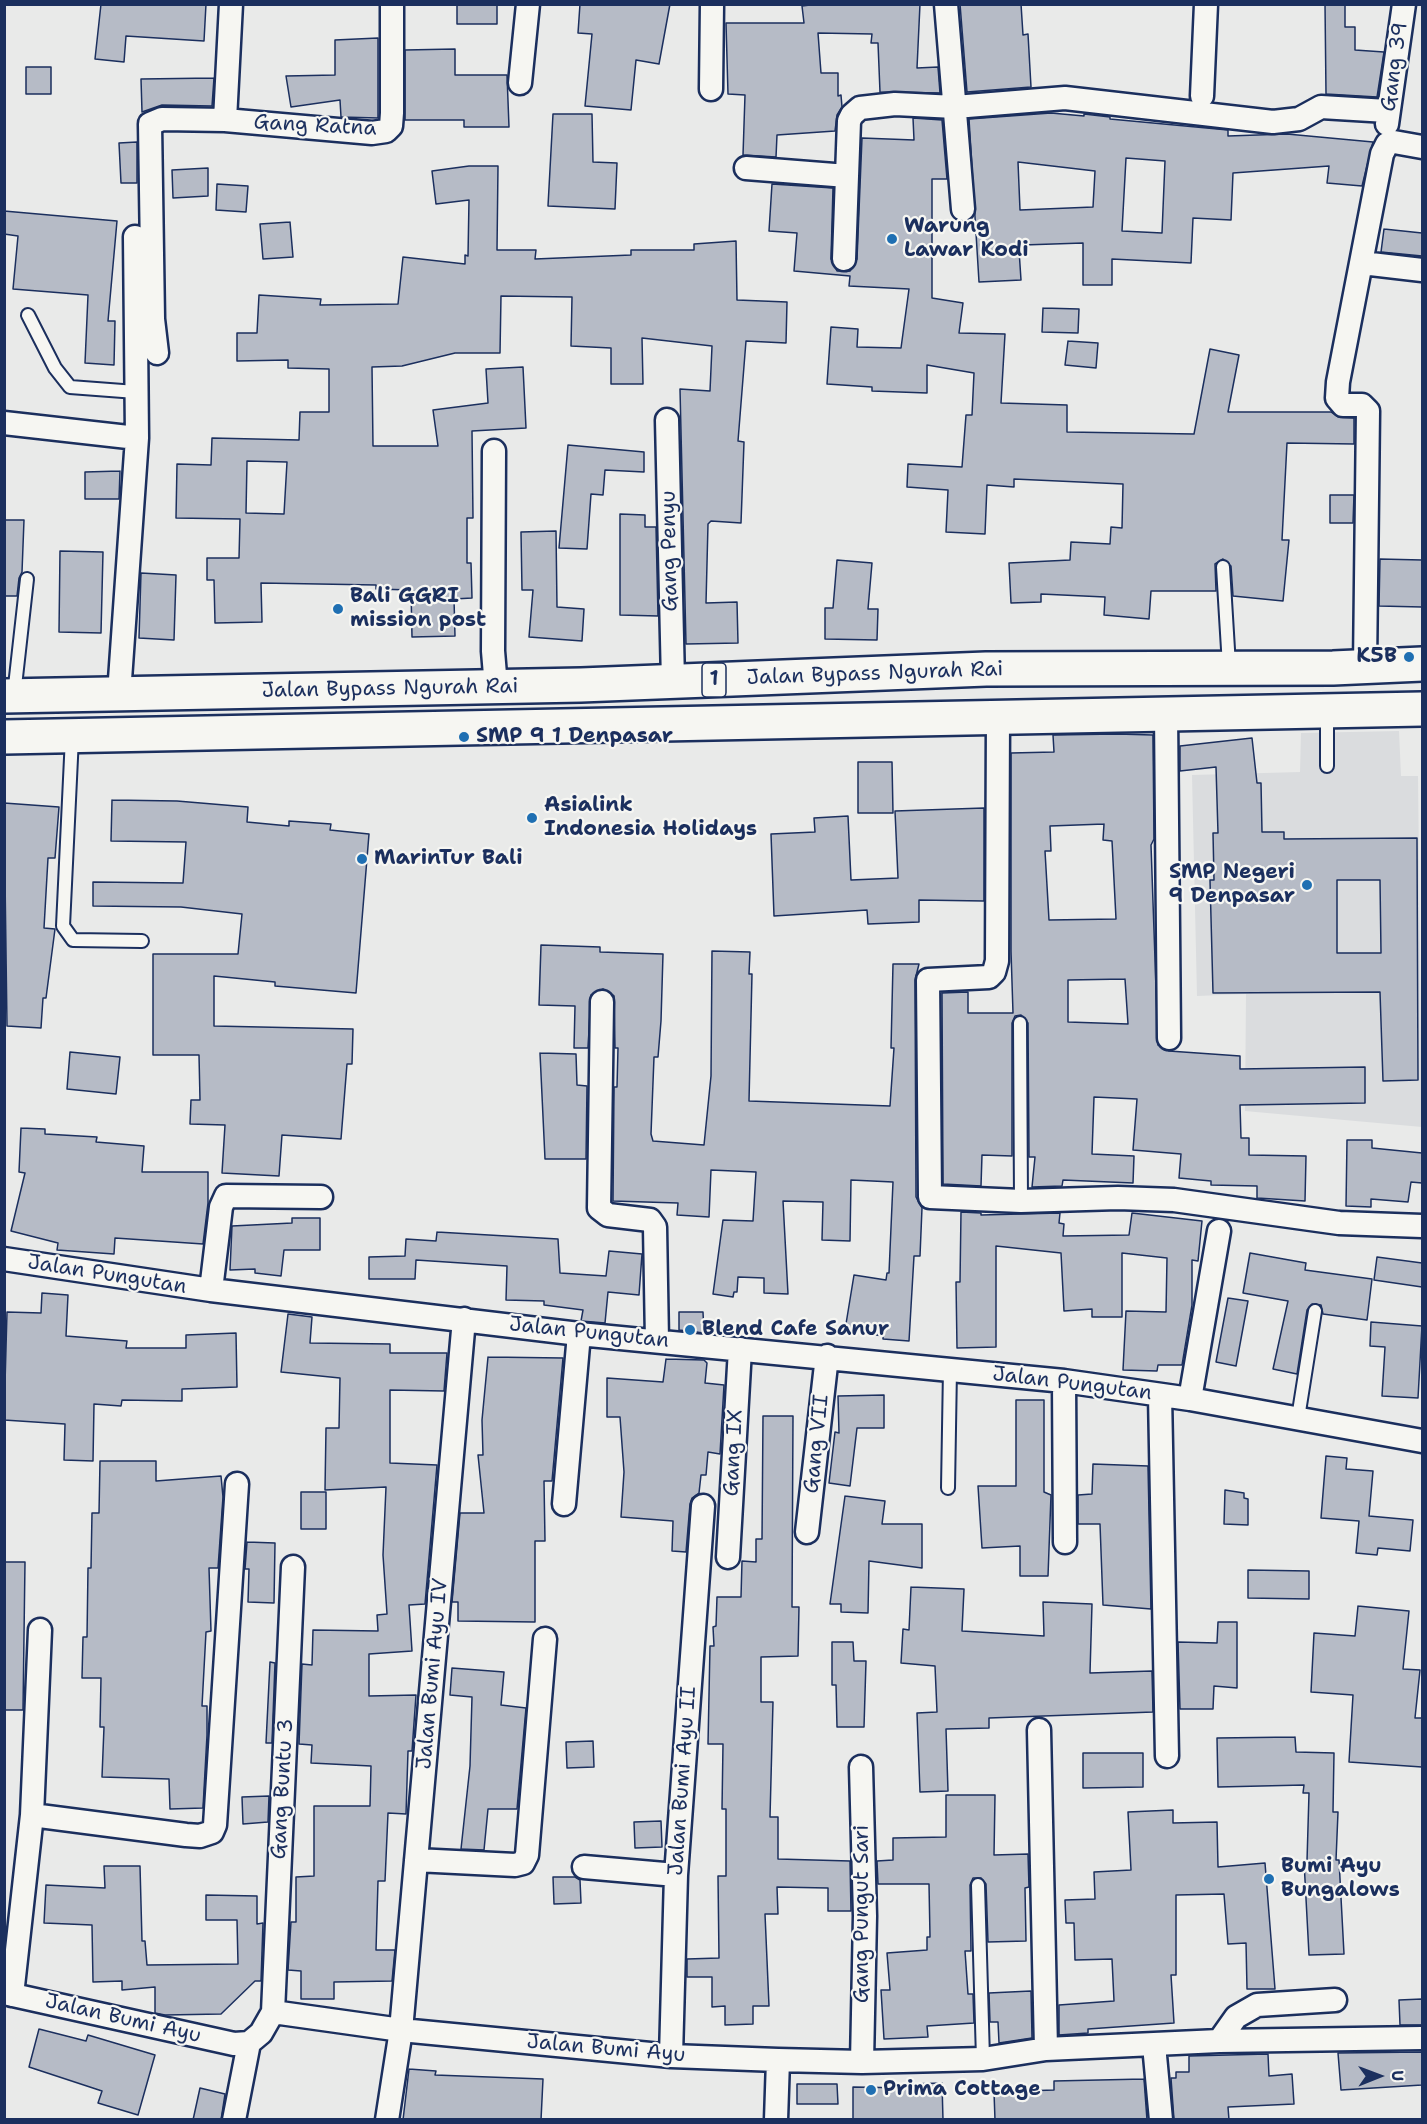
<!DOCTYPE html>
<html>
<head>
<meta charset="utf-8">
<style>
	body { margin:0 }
	#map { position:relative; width:1427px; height:2124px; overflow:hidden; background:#e9eae9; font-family:"Shantell Sans",sans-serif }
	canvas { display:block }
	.frame { position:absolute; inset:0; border:6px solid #1b2f5e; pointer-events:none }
	.north { position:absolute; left:1349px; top:2046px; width:60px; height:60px; -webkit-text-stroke:4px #f6f6f2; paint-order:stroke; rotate:89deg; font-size:16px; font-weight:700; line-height:24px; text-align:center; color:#1b2f5e }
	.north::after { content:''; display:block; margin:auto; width:21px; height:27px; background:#1b2f5e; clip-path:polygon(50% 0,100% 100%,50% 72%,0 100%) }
</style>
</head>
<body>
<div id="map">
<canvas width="1427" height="2124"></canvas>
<div class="frame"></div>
<div class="north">U</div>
</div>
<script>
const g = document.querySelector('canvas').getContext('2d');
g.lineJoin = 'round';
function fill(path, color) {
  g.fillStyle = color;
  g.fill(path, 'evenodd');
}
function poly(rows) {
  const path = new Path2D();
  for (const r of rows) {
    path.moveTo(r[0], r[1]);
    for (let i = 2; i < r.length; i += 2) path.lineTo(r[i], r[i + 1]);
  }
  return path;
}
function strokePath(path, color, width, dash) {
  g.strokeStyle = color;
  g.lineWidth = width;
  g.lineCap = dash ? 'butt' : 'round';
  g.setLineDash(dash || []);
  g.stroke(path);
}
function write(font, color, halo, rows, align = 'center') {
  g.font = font + ' "Shantell Sans",sans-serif';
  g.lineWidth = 4.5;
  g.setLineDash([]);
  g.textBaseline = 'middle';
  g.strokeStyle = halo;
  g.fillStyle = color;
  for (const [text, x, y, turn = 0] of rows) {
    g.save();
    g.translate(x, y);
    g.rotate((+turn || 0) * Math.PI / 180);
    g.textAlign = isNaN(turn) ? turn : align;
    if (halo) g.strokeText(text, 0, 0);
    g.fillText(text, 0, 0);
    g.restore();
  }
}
fill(poly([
	[1399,731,1401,776,1418,776,1422,1127,1245,1111,1246,994,1197,996,1192,775,1300,772,1301,733]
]), '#dadcde');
const building = poly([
	[101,4,206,4,204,41,126,36,124,62,95,59,101,4],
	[457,4,497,4,497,24,457,24,457,4],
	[580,4,670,4,659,64,636,60,631,110,585,106,592,34,578,33,580,4],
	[818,4,920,4,917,68,938,67,940,93,880,92,878,43,871,43,872,34,818,33,821,73,838,73,838,96,841,95,842,107,837,115,835,131,777,135,776,157,743,155,745,95,728,94,726,23,804,23,802,6,818,4],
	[960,4,1021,4,1023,35,1028,34,1031,87,967,92,960,4],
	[1325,4,1345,4,1345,27,1355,27,1355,50,1384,52,1377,97,1326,94,1325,4],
	[378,38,378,118,341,117,340,100,291,107,286,76,335,75,335,40,378,38],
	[455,49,455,75,507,75,509,127,464,127,464,120,405,120,405,50,455,49],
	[26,67,51,67,51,94,26,94,26,67],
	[214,78,212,106,162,105,142,112,141,79,214,78],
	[1051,113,1084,116,1084,114,1110,117,1110,119,1228,130,1228,136,1287,134,1373,142,1362,186,1327,183,1329,166,1233,173,1231,220,1193,218,1191,263,1112,259,1112,285,1083,285,1083,243,1023,245,1024,250,1019,250,1021,280,979,282,969,119,1051,113],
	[1126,158,1165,161,1162,233,1122,231,1126,158],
	[1018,162,1095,171,1093,207,1020,210,1018,162],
	[553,114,592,114,593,162,617,163,615,209,548,206,553,114],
	[913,118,942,120,947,179,932,179,932,298,963,303,959,333,1005,334,1001,403,1067,405,1067,432,1194,434,1210,349,1239,355,1228,412,1331,412,1338,417,1354,418,1354,444,1287,443,1282,540,1289,540,1283,601,1233,596,1231,566,1223,559,1215,564,1216,591,1151,591,1149,619,1104,615,1105,597,1041,594,1041,602,1011,603,1009,563,1070,560,1071,542,1110,544,1111,527,1122,528,1123,484,1014,479,1014,487,987,485,985,534,946,532,948,490,907,487,908,464,962,467,966,415,972,415,974,373,927,365,927,393,872,391,872,387,827,384,831,327,858,329,857,347,901,348,909,289,849,286,850,276,794,271,797,233,769,231,772,184,833,188,831,259,837,271,850,271,857,259,862,138,914,140,913,118],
	[137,142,137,183,121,183,119,143,137,142],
	[469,166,498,166,497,250,536,250,535,259,631,255,631,250,694,250,694,244,736,241,737,300,787,302,786,343,746,341,738,441,744,442,741,523,711,521,708,524,706,603,737,602,738,643,686,644,680,389,710,391,712,346,642,338,643,384,611,384,611,348,571,346,572,297,501,296,500,353,455,353,402,366,372,367,373,446,438,446,433,410,488,403,486,369,523,367,526,428,472,431,473,518,467,518,467,563,471,563,472,598,454,599,455,636,412,637,411,590,376,589,376,585,261,583,262,622,215,623,214,580,207,580,207,558,239,558,240,519,176,518,177,464,211,465,212,438,299,440,300,412,329,412,329,369,288,368,288,360,237,361,237,333,257,333,259,295,321,299,320,305,398,304,403,257,465,264,465,255,468,256,469,200,436,204,432,171,469,166],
	[247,461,287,462,284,514,246,513,247,461],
	[208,168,208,196,173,198,172,170,208,168],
	[217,184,248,186,246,212,216,210,217,184],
	[4,211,117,221,108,321,115,321,114,365,85,363,88,295,13,289,18,236,4,234,4,211],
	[290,222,293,257,263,259,260,224,290,222],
	[1384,229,1422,233,1422,256,1381,252,1384,229],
	[1043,308,1079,309,1078,333,1042,332,1043,308],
	[1068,341,1098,343,1096,368,1065,365,1068,341],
	[568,445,644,452,644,472,605,470,603,495,591,494,587,549,559,548,568,445],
	[120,471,119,499,85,499,85,472,120,471],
	[1330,495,1354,495,1353,523,1330,523,1330,495],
	[620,514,645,515,645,527,656,527,658,616,620,615,620,514],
	[4,520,24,520,22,572,19,578,17,596,4,596,4,520],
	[556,531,557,607,584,609,582,641,529,637,533,590,522,590,521,532,556,531],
	[60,551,103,552,101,633,59,632,60,551],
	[1380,559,1422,560,1422,607,1379,606,1380,559],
	[837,560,872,563,868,609,878,609,877,640,825,639,825,608,833,608,837,560],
	[141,573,176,575,174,640,139,638,141,573],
	[1117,734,1153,735,1154,839,1151,845,1158,1045,1169,1051,1240,1056,1240,1069,1365,1067,1365,1103,1240,1105,1241,1138,1249,1138,1249,1155,1306,1156,1305,1201,1257,1198,1257,1186,1211,1185,1211,1181,1179,1178,1181,1154,1133,1150,1137,1099,1094,1097,1092,1154,1134,1156,1133,1183,1063,1180,1062,1186,1032,1187,1035,1157,1029,1157,1028,1023,1021,1015,1015,1016,1012,1023,1012,1156,982,1155,981,1186,943,1184,942,993,968,992,968,1013,1013,1013,1011,951,1011,753,1054,752,1053,735,1117,734],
	[1104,824,1103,840,1112,841,1116,919,1049,920,1045,851,1051,851,1050,826,1104,824],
	[1125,979,1128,1024,1068,1022,1068,980,1125,979],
	[1252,738,1257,783,1261,783,1262,832,1284,832,1284,839,1417,838,1418,1080,1383,1081,1380,992,1213,993,1210,880,1214,880,1213,833,1218,833,1216,767,1180,771,1180,746,1252,738],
	[1337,880,1380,880,1381,953,1337,953,1337,880],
	[858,762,892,762,893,813,858,813,858,762],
	[112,800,177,801,248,807,247,822,289,826,289,821,331,824,330,830,369,834,356,993,275,986,275,982,214,976,214,1026,353,1029,352,1064,347,1064,341,1139,282,1135,279,1176,222,1173,225,1125,190,1124,191,1100,200,1100,199,1055,153,1055,153,954,238,954,242,914,181,907,93,906,93,882,183,883,186,842,111,841,112,800],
	[4,803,59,807,55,858,48,858,44,928,55,929,46,998,43,998,41,1028,7,1026,4,803],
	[984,808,984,901,919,900,919,922,868,924,867,910,774,916,771,834,815,832,814,818,848,816,851,880,898,878,895,811,984,808],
	[541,945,600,947,600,952,663,954,661,1021,658,1057,654,1057,651,1134,653,1141,704,1145,711,1076,712,951,750,952,749,974,752,974,749,1101,890,1106,894,1048,891,1048,893,964,919,964,915,980,916,1197,922,1208,920,1256,914,1256,909,1341,883,1339,883,1336,845,1330,854,1275,886,1280,887,1273,889,1273,893,1182,851,1180,850,1241,822,1240,823,1202,783,1201,788,1294,764,1293,764,1278,738,1277,737,1292,734,1292,733,1297,713,1294,723,1220,753,1221,756,1172,711,1170,709,1217,677,1215,678,1203,613,1201,614,1087,617,1087,618,1048,615,1048,614,996,603,989,591,995,588,1048,574,1048,575,1006,539,1005,541,945],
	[70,1052,120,1057,116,1094,67,1089,70,1052],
	[540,1053,576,1054,577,1085,587,1086,586,1159,545,1159,540,1053],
	[21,1128,45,1129,45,1134,97,1137,96,1142,144,1146,142,1172,208,1172,208,1203,203,1244,115,1238,114,1254,57,1250,58,1243,11,1231,25,1173,19,1172,21,1128],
	[1347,1140,1372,1140,1372,1148,1422,1153,1422,1183,1411,1182,1408,1202,1371,1199,1371,1207,1346,1206,1347,1140],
	[961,1212,981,1213,981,1215,1060,1213,1059,1223,1064,1224,1063,1236,1129,1235,1132,1213,1202,1221,1198,1261,1192,1260,1192,1305,1182,1365,1158,1365,1157,1371,1123,1370,1126,1311,1166,1312,1167,1258,1122,1253,1122,1317,1092,1317,1092,1309,1064,1311,1061,1253,996,1246,996,1347,957,1348,956,1282,960,1282,961,1212],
	[292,1218,320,1218,320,1250,284,1250,281,1276,255,1273,255,1269,230,1270,232,1226,292,1223,292,1218],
	[437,1232,558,1239,560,1273,606,1276,609,1251,642,1254,639,1295,608,1292,605,1323,581,1321,583,1310,544,1305,544,1301,506,1300,507,1266,416,1260,415,1279,369,1279,369,1257,405,1256,406,1239,436,1241,437,1232],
	[1250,1253,1306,1263,1305,1270,1372,1279,1367,1320,1323,1314,1321,1305,1312,1304,1307,1310,1297,1374,1273,1369,1288,1301,1243,1293,1250,1253],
	[1377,1257,1422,1263,1422,1287,1374,1280,1377,1257],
	[42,1293,68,1295,66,1336,127,1341,126,1348,186,1348,186,1335,236,1333,237,1387,182,1389,182,1401,122,1400,121,1406,94,1404,93,1461,64,1460,65,1424,4,1420,7,1312,41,1313,42,1293],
	[1228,1298,1248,1301,1236,1366,1216,1362,1228,1298],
	[679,1312,703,1312,704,1333,679,1330,679,1312],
	[288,1314,312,1317,310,1343,390,1344,390,1353,447,1353,444,1391,390,1390,390,1463,437,1465,425,1604,409,1605,412,1651,369,1654,369,1696,416,1695,412,1751,408,1751,406,1814,388,1813,385,1881,378,1881,376,1950,395,1950,392,1981,334,1982,334,1999,301,1999,301,1971,288,1970,291,1922,296,1922,296,1877,314,1876,314,1806,370,1806,371,1766,311,1763,312,1745,299,1744,302,1664,312,1665,313,1630,378,1631,377,1615,387,1614,383,1555,386,1487,325,1490,326,1428,339,1428,340,1378,281,1372,288,1314],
	[1371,1322,1422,1326,1418,1398,1382,1396,1385,1347,1370,1346,1371,1322],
	[488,1357,563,1358,552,1481,544,1481,545,1541,535,1541,535,1622,458,1621,458,1602,452,1602,460,1513,484,1513,478,1455,483,1455,482,1420,488,1357],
	[666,1359,704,1360,707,1363,705,1383,724,1385,720,1454,708,1452,706,1475,701,1475,699,1493,692,1498,690,1504,686,1552,672,1551,673,1521,621,1517,624,1472,620,1417,607,1417,607,1378,663,1382,666,1359],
	[884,1395,884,1428,857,1428,850,1486,829,1483,835,1432,839,1433,838,1396,884,1395],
	[1016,1400,1044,1400,1044,1492,1051,1495,1048,1576,1020,1576,1020,1546,982,1548,978,1486,1016,1486,1016,1400],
	[763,1416,793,1416,792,1607,799,1607,798,1656,761,1657,761,1702,773,1702,770,1817,778,1817,778,1859,850,1861,851,1911,828,1911,828,1888,777,1887,778,1914,765,1914,769,2006,753,2006,753,2024,725,2025,725,2006,712,2007,712,1977,687,1977,687,1959,719,1958,718,1876,726,1876,726,1809,722,1809,723,1744,708,1744,710,1646,714,1646,713,1627,716,1626,717,1597,741,1597,742,1561,756,1562,756,1539,762,1539,763,1416],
	[1326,1456,1347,1458,1346,1469,1373,1471,1369,1516,1413,1520,1410,1551,1378,1548,1377,1555,1356,1553,1359,1521,1321,1518,1326,1456],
	[100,1461,156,1461,156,1481,221,1476,223,1497,218,1568,209,1568,211,1631,206,1632,202,1706,207,1706,207,1735,203,1808,170,1809,169,1779,102,1777,104,1727,100,1727,101,1678,82,1678,83,1637,87,1637,88,1568,91,1568,92,1513,99,1513,100,1461],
	[1093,1464,1148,1466,1151,1609,1103,1605,1100,1524,1078,1524,1078,1495,1092,1494,1093,1464],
	[1225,1490,1244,1493,1244,1498,1248,1499,1248,1525,1224,1524,1225,1490],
	[301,1492,326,1492,326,1529,301,1529,301,1492],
	[845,1496,885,1501,882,1524,922,1524,922,1568,869,1561,868,1613,841,1612,841,1604,830,1604,845,1496],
	[247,1542,275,1543,274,1603,248,1602,249,1569,245,1569,247,1542],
	[4,1562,25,1562,23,1710,4,1710,4,1562],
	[1248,1570,1309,1571,1309,1599,1248,1598,1248,1570],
	[911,1587,964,1589,962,1631,1044,1636,1043,1602,1092,1604,1090,1673,1152,1671,1153,1712,989,1718,989,1728,946,1729,948,1791,920,1792,917,1713,937,1712,935,1666,901,1663,903,1629,909,1630,911,1587],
	[1358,1606,1409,1611,1403,1669,1420,1670,1415,1718,1422,1718,1422,1767,1349,1762,1353,1695,1311,1692,1314,1633,1355,1636,1358,1606],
	[1218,1622,1237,1622,1237,1688,1214,1686,1213,1709,1180,1709,1178,1642,1217,1643,1218,1622],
	[832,1642,853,1642,854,1661,866,1661,864,1727,837,1727,836,1685,832,1685,832,1642],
	[270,1662,275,1663,272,1743,266,1743,270,1662],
	[452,1668,504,1672,501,1705,526,1708,517,1809,488,1809,484,1850,461,1849,470,1766,472,1697,450,1695,452,1668],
	[1295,1737,1296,1752,1334,1753,1333,1812,1338,1812,1336,1860,1339,1860,1344,1954,1309,1955,1304,1861,1307,1861,1309,1793,1303,1793,1304,1785,1218,1787,1217,1738,1295,1737],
	[593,1741,594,1767,567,1768,566,1742,593,1741],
	[1083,1753,1143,1753,1143,1787,1083,1788,1083,1753],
	[946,1795,995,1795,994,1855,1028,1854,1029,1887,1025,1888,1026,1941,988,1942,986,1884,981,1878,973,1878,970,1885,971,1951,965,1951,968,1994,973,1994,974,2023,927,2026,928,2037,884,2039,881,1990,890,1990,887,1953,927,1950,927,1937,930,1937,929,1884,878,1884,877,1861,893,1860,893,1838,946,1837,946,1795],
	[269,1796,268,1822,243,1824,242,1797,269,1796],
	[1173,1810,1173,1823,1217,1822,1218,1867,1265,1863,1275,1989,1247,1989,1246,1943,1228,1944,1224,1894,1176,1895,1176,1975,1171,1975,1174,2023,1088,2029,1088,2033,1059,2035,1059,2005,1114,2001,1112,1959,1075,1960,1074,1923,1066,1923,1065,1900,1095,1899,1094,1872,1131,1870,1128,1812,1173,1810],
	[661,1821,662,1847,635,1848,634,1822,661,1821],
	[104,1866,140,1866,142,1941,145,1941,147,1965,238,1964,237,1920,206,1920,206,1895,257,1896,257,1924,263,1923,261,1981,255,1981,221,2014,165,2015,155,2013,155,1987,122,1990,122,1981,93,1982,92,1925,44,1923,46,1885,105,1888,104,1866],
	[553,1877,575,1877,580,1880,581,1903,554,1904,553,1877],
	[1031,1991,1032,2038,999,2043,998,2022,990,2022,989,1993,1031,1991],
	[1422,1999,1422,2025,1400,2025,1399,2000,1422,1999],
	[39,2029,86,2041,88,2035,155,2055,138,2115,98,2103,102,2091,29,2067,39,2029],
	[1422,2052,1422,2085,1341,2090,1338,2053,1422,2052],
	[1268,2054,1269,2076,1292,2074,1294,2104,1228,2107,1229,2120,1174,2120,1171,2078,1176,2078,1176,2072,1189,2072,1189,2056,1268,2054],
	[409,2069,436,2071,435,2075,543,2079,541,2120,403,2120,409,2069],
	[1144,2079,1147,2120,995,2120,994,2092,1054,2090,1054,2081,1144,2079],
	[942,2083,943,2120,853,2120,853,2087,910,2088,910,2084,942,2083],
	[797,2084,837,2084,838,2104,797,2104,797,2084],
	[200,2088,225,2094,221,2120,193,2120,200,2088]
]);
fill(building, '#b6bbc6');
strokePath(building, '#1b2f5e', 1.5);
const lane = poly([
	[28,315,55,368,70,387,136,392],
	[1223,567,1229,666],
	[14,695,27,579],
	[72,737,63,926,73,940,142,941],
	[1327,766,1327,711],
	[1020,1023,1021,1201],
	[1298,1418,1315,1311],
	[948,1488,950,1369],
	[978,1885,983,2059]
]);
const street = poly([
	[946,4,963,209],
	[520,83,528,4],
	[711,89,712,4],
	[1202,96,1206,4],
	[225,120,231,4],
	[1387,124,1404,4],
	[746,168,847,176],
	[844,259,849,121,852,115,860,108,895,104,955,107,1065,98,1273,122,1299,119,1321,107,1387,111],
	[1362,263,1422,270],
	[157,353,153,319,150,124,162,119,225,120,372,133,386,131,391,126,392,113,392,4],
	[667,420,673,682],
	[4,423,137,438],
	[494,451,493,651,496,687],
	[1365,667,1368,411,1362,405,1343,405,1337,398,1338,382,1382,154,1387,144,1394,142,1422,147],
	[119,694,137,438,135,237],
	[1166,713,1169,1038],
	[998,717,997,961,994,972,989,977,928,980,930,1197,1021,1201,1118,1198,1174,1200,1339,1223,1422,1226],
	[602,1002,599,1208,608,1215,650,1220,655,1227,657,1341],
	[4,1259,211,1290,579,1334,1064,1381,1190,1399,1422,1441],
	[211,1290,221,1207,226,1196,321,1197],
	[1064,1381,1065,1542],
	[1160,1395,1167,1756],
	[1190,1399,1219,1231],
	[564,1504,579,1334],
	[807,1532,827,1356],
	[728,1557,740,1349],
	[1039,1730,1046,2049],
	[861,1767,865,1916,862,2062],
	[32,1815,186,1835,200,1836,212,1832,215,1825,237,1484],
	[416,1860,515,1865,523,1863,527,1855,545,1639],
	[584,1867,676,1875],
	[4,1993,234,2044,249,2043,261,2033,273,2012,401,2030,671,2056,778,2060,862,2062,983,2059,1046,2049,1219,2041,1422,2038],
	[12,1995,32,1815,40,1630],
	[273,2012,293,1567],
	[1219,2041,1236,2017,1257,2005,1335,2000],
	[1154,2045,1161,2120],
	[671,2056,676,1875,703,1506],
	[234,2120,249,2043],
	[387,2120,401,2030,464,1319],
	[776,2120,778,2060]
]);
const highway = poly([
	[4,696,581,685,986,669,1333,668,1422,664],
	[4,737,1422,709]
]);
strokePath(lane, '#1b2f5e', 16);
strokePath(street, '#1b2f5e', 27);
strokePath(highway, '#1b2f5e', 38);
strokePath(lane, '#f6f6f2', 12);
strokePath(street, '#f6f6f2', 22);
strokePath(highway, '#f6f6f2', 33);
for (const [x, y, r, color] of [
	[892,239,6,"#1f6fb2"],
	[338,609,6,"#1f6fb2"],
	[1409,657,6,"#1f6fb2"],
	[464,737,6,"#1f6fb2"],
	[532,818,6,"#1f6fb2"],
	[362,859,6,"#1f6fb2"],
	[1307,885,6,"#1f6fb2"],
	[690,1330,6,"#1f6fb2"],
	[1269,1879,6,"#1f6fb2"],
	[871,2090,6,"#1f6fb2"]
]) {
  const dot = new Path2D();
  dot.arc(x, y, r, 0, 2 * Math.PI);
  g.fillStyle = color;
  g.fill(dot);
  strokePath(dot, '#f6f6f2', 2);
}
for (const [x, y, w] of [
	[714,680,24]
]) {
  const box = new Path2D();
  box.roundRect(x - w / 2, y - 17, w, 34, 4.5);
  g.fillStyle = '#f6f6f2';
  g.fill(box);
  strokePath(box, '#1b2f5e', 1.5);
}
write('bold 20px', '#1b2f5e', null, [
	["1",714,680]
]);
write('21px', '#1b2f5e', '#f6f6f2', [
	["Gang 39",1395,67,-82],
	["Gang Ratna",315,126,3],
	["Gang Penyu",670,551,-91],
	["Jalan Bypass Ngurah Rai",875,674,-2],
	["Jalan Bypass Ngurah Rai",390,689,-1],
	["Jalan Pungutan",107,1275,9],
	["Jalan Pungutan",589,1333,6],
	["Jalan Pungutan",1072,1384,7],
	["Gang VII",817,1444,-84],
	["Gang IX",734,1453,-87],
	["Jalan Bumi Ayu IV",433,1674,-85],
	["Jalan Bumi Ayu II",683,1781,-86],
	["Gang Buntu 3",283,1789,-87],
	["Gang Pungut Sari",863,1914,-90],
	["Jalan Bumi Ayu",123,2019,13],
	["Jalan Bumi Ayu",606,2049,5]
]);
write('bold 21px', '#1b2f5e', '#f6f6f2', [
	["Warung",904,227],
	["Lawar Kodi",904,251],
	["Bali GGRI",350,597],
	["mission post",350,621],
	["K5B",1397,657,"right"],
	["SMP 9 1 Denpasar",476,737],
	["Asialink",544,806],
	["Indonesia Holidays",544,830],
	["MarinTur Bali",374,859],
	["SMP Negeri",1295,873,"right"],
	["9 Denpasar",1295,897,"right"],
	["Blend Cafe Sanur",702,1330],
	["Bumi Ayu",1281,1867],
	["Bungalows",1281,1891],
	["Prima Cottage",883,2090]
], 'left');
</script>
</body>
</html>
